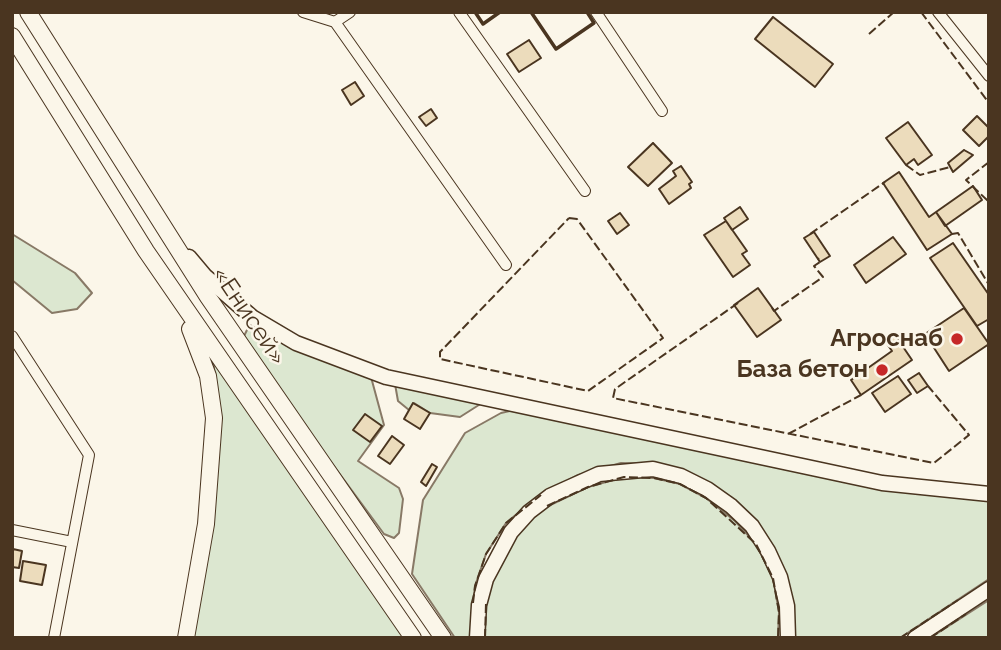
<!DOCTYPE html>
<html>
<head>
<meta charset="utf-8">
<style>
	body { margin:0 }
	#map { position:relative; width:1001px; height:650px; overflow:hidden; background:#fbf6e9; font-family:Raleway,sans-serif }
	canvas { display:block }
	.frame { position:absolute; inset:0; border:14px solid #4a3520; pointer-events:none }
</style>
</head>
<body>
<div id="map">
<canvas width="1001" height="650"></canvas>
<div class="frame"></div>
</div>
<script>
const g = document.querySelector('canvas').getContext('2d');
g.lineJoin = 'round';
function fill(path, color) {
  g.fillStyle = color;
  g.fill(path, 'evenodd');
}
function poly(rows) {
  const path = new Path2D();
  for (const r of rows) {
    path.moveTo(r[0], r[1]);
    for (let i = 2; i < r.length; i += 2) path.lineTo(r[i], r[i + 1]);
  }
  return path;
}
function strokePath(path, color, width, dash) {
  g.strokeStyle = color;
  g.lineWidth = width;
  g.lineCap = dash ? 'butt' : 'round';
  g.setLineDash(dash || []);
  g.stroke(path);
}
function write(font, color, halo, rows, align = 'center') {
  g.font = font + ' Raleway,sans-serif';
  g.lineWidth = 5;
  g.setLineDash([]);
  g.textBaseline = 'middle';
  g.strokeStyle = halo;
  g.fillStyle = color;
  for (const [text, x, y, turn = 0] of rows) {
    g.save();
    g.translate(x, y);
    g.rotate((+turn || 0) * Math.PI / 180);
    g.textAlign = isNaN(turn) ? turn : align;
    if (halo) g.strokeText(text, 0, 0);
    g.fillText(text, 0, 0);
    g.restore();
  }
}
const green = poly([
	[12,234,75,273,92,293,77,309,52,313,12,280,12,234],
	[254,326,371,377,384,425,358,461,399,488,403,499,399,533,394,538,384,534,277,389,244,336,248,328,254,326],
	[213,355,407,638,191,638,218,417,213,355],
	[395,384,482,403,460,417,430,413,414,403,409,410,398,401,395,384],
	[514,410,883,489,989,501,989,579,900,638,793,638,787,576,768,538,744,512,657,464,621,463,578,475,536,498,506,523,486,554,475,586,471,638,455,638,412,574,423,500,465,433,501,413,514,410],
	[624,477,654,478,680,484,706,498,735,521,756,544,773,578,779,612,778,638,485,638,486,589,518,531,544,508,588,487,624,477],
	[989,600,989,638,930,638,989,600]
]);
fill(green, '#dce7d0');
strokePath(green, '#887966', 2);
const building = poly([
	[773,17,833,64,815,87,755,39,773,17],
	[529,40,541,58,519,72,507,54,529,40],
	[355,82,364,96,351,105,342,90,355,82],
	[431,109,437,118,426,126,419,117,431,109],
	[977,116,989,128,989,136,979,146,963,130,977,116],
	[908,122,932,155,918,165,914,159,906,165,886,138,908,122],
	[653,143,672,163,648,186,628,167,653,143],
	[964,150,973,155,953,172,948,163,964,150],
	[681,166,692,182,689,184,691,188,669,204,659,189,676,176,673,171,681,166],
	[899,172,929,217,936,212,952,234,927,250,883,183,899,172],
	[973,186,982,200,945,226,936,212,973,186],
	[740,207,748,219,732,230,724,218,740,207],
	[620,213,629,225,617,234,608,221,620,213],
	[726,221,747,251,742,254,750,265,733,277,704,235,726,221],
	[814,232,830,256,820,262,804,238,814,232],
	[893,237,906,254,866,283,854,265,893,237],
	[953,243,989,295,989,319,977,326,930,258,953,243],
	[758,288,781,320,757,337,734,305,758,288],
	[964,308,989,344,949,371,925,334,964,308],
	[895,335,912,360,861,395,851,380,892,351,885,341,895,335],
	[919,373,928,386,917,393,908,380,919,373],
	[898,376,911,394,885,412,872,393,898,376],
	[413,403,430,413,420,429,404,419,413,403],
	[365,414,382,426,370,442,353,430,365,414],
	[392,436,404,445,390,464,378,456,392,436],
	[432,464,437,467,426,486,421,482,432,464],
	[13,549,22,551,19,568,12,567,13,549],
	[23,561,46,565,42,585,20,581,23,561]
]);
fill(building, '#ecdcbc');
strokePath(building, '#4a3520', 2);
const minor = poly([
	[303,12,335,22,506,265],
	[459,12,585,191],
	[596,12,662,111],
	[938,12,989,76],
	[335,22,350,12],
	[12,336,89,455,54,638],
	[12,530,72,542]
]);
const primary = poly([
	[189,257,205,276,252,317,296,343,386,377,882,483,989,494],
	[477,638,479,605,486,579,511,532,529,512,550,496,599,474,653,469,681,476,707,489,731,506,752,526,768,551,780,577,787,606,788,638],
	[915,638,989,589]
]);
const trunk = poly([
	[28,12,208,297,443,638],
	[12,36,146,251,413,638],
	[186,638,206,524,214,418,208,376,190,329]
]);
strokePath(minor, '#4a3520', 12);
strokePath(primary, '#4a3520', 17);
strokePath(trunk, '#4a3520', 18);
strokePath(minor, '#fbf6e9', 10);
strokePath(primary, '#fbf6e9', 14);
strokePath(trunk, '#fbf6e9', 16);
strokePath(poly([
	[921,12,989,103],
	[869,34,894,12],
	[989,162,966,180,989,202],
	[906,165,920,175,950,167],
	[569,218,577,219,663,338,588,391,440,359,440,352,569,218],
	[810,234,885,182],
	[952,234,958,233,989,285],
	[738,303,615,389,613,398,934,463,969,435,928,386],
	[772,308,774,311,823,277,814,266,820,262,818,258],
	[788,434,861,395],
	[547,506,588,487,624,477,654,478,680,484,706,498,756,544,773,578,779,612,778,638],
	[473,603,475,586,486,554,506,523,541,495],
	[485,638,486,603],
	[900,638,958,600],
	[930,638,966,614]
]), '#4a3520', 2, [9, 3.5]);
strokePath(poly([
	[475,12,483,24,500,12],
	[531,12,556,49,594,23,587,12]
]), '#4a3520', 3.5);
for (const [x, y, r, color] of [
	[957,339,7,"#c62828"],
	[882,370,7,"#c62828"]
]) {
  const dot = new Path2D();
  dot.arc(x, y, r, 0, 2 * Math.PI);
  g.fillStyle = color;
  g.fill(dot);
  strokePath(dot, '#fbf6e9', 2.5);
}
write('24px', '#4a3520', '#fbf6e9', [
	["«Енисей»",249,316,56]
]);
write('bold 24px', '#4a3520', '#fbf6e9', [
	["Агроснаб",943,339],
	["База бетон",868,370]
], 'right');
</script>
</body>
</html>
